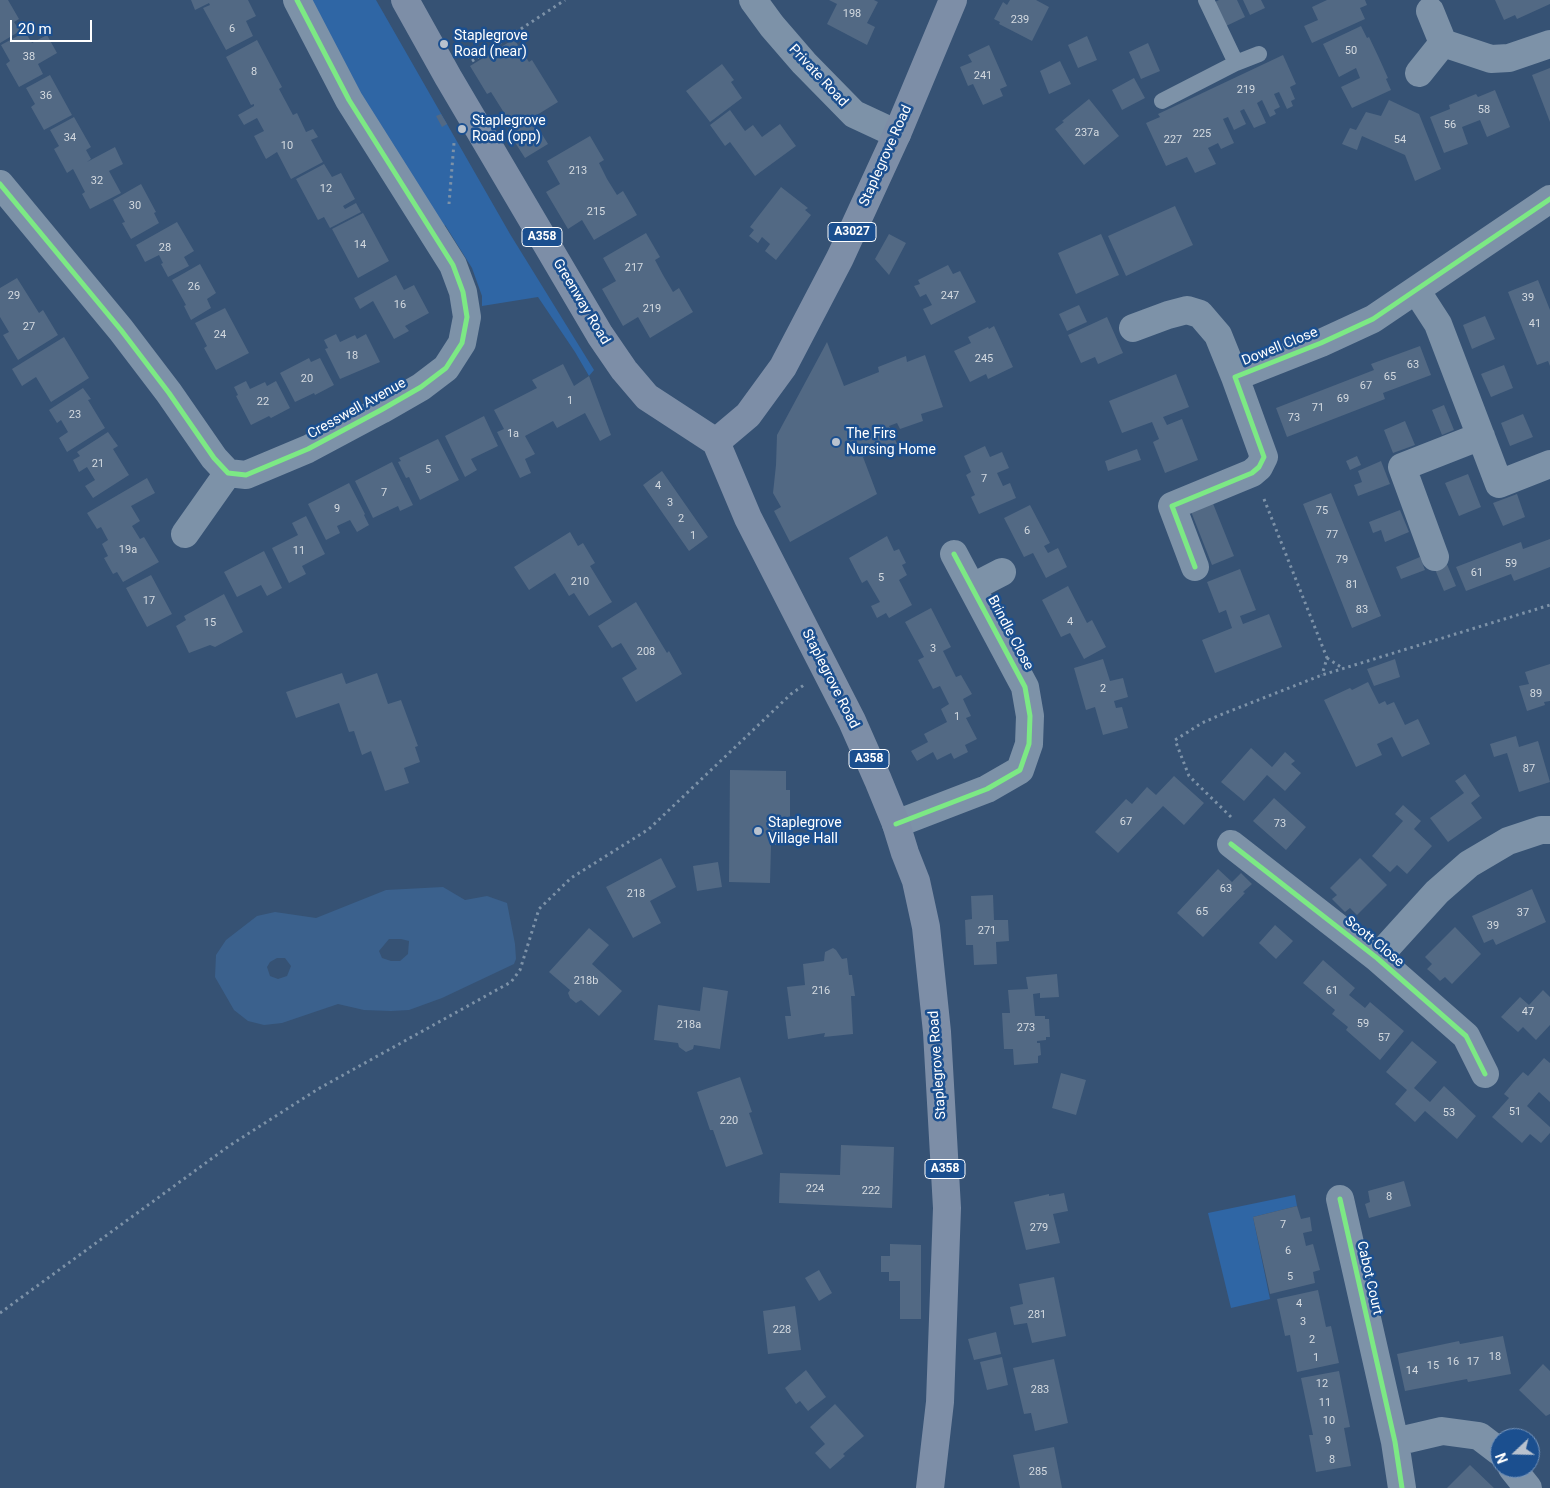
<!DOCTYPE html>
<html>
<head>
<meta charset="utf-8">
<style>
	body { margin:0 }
	#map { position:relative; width:1550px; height:1488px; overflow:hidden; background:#365274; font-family:Roboto,sans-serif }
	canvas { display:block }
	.north { position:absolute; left:1490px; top:1428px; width:50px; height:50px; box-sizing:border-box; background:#1b4f8f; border:1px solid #7695bc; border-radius:50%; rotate:249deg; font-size:14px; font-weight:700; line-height:20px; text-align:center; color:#fff }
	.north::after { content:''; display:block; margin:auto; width:18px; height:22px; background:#b9c2ce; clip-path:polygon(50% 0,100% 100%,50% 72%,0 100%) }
	.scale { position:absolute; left:10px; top:20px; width:82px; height:22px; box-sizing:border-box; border:2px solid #fff; border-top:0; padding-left:6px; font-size:15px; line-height:18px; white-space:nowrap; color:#fff; -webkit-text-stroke:4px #1b4f8f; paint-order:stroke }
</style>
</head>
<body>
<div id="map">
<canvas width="1550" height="1488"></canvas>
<div class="north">N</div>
<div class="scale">20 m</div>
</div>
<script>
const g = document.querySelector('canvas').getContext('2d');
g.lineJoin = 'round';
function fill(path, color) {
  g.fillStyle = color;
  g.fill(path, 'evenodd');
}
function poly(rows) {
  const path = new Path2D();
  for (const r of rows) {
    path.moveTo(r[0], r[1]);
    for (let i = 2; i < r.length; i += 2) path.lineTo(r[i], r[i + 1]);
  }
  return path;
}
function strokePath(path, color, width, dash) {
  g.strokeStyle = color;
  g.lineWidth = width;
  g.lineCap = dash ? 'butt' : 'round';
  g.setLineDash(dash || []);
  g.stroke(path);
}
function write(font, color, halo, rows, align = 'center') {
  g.font = font + ' Roboto,sans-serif';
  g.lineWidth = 5;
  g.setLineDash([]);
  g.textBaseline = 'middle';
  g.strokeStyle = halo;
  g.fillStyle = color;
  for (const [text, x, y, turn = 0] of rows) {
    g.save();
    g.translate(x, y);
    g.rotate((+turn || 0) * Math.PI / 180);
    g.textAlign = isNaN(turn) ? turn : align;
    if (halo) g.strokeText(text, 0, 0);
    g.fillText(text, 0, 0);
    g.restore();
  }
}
fill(poly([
	[307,0,376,0,510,234,594,370,589,376,575,352,538,297,482,306,482,296,472,268,445,225,440,230,391,149],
	[1295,1195,1297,1206,1253,1217,1270,1299,1231,1308,1208,1213]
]), '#2f66a5');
fill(poly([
	[443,887,465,900,487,896,507,903,515,944,516,959,514,964,442,998,409,1010,391,1011,364,1010,338,1004,282,1023,264,1025,248,1021,234,1010,215,977,216,955,226,940,257,916,275,912,316,918,386,890],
	[389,939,401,939,409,941,408,954,400,961,391,961,382,958,379,951],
	[277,958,285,958,291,966,287,976,278,979,270,976,267,967,270,962]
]), '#3b618d');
fill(poly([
	[0,0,8,0,19,19,14,22,20,31,0,43],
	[191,0,248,0,256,16,246,21,253,36,226,50,203,8,210,5,209,3,195,10],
	[829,0,874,0,878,2,867,23,875,27,867,45,827,24,837,4],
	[1010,0,1036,0,1049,7,1032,41,999,24,1000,22,994,19,1003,2,1007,5],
	[1219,0,1237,0,1245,17,1224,27,1213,3],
	[1243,0,1261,0,1265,8,1250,15],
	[1327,0,1365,0,1367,5,1360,8,1365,19,1312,43,1304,26,1318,20,1312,7],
	[1495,0,1550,0,1550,4,1517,19,1515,15,1504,20],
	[1361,26,1367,38,1369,37,1379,58,1388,78,1386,79,1391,90,1352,108,1341,87,1360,78,1356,68,1339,77,1323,44],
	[25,32,32,43,47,35,57,53,38,64,43,74,19,87,6,64,10,61,1,45],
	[1087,36,1097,60,1078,68,1068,45],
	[514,39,529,62,532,60,558,102,532,118,548,144,525,158,507,130,513,127,491,92,487,94,470,66],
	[257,40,282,87,279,89,293,115,297,113,306,132,313,129,318,137,311,140,323,162,291,179,277,152,266,159,254,136,264,131,257,118,244,125,238,115,254,106,254,104,251,105,226,57],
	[1148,43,1160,71,1141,79,1129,52],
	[989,45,1007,86,1000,89,1003,96,983,105,973,84,968,86,960,67,972,62,968,55],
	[1283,55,1296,84,1290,87,1295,99,1291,101,1293,106,1287,109,1279,92,1274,94,1280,107,1274,110,1276,114,1270,117,1262,100,1257,103,1266,123,1254,128,1244,109,1240,111,1246,124,1234,130,1228,117,1223,119,1234,143,1221,149,1218,143,1208,148,1216,164,1195,173,1187,157,1166,166,1146,123,1160,117,1158,114],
	[1060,61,1071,84,1049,94,1040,71],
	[722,64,734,80,731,82,742,98,710,122,686,91],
	[1550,68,1550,122,1532,75],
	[50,75,72,115,44,130,31,107,35,104,26,88],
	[1134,78,1145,98,1122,110,1112,90],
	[1495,90,1510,127,1487,137,1480,120,1462,127,1468,144,1444,153,1430,117,1450,109,1449,105,1476,94,1478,97],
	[1089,99,1119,136,1084,165,1055,129,1064,122,1062,121],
	[1389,100,1419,114,1441,169,1415,181,1405,155,1362,136,1357,150,1342,144,1350,128,1356,130,1366,112,1381,116],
	[730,110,745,131,753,125,762,137,780,124,796,146,755,176,730,142,725,146,710,125],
	[441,114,447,124,442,127,436,116],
	[74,117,91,147,86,150,91,159,87,162,115,147,123,164,109,171,121,193,90,209,82,194,85,192,73,169,67,173,54,149,59,146,50,130],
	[590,136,604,160,599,163,607,179,617,195,623,191,637,215,594,240,582,220,568,229,546,192,560,184,547,161],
	[324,164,332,177,341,173,355,199,343,206,345,209,356,203,361,212,330,228,324,217,318,220,296,179],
	[141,184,156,212,154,213,159,223,131,239,122,223,125,222,113,200],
	[781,187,808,208,805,210,811,215,776,260,765,251,770,244,762,237,758,243,749,236,754,230,750,227],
	[1175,206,1193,245,1126,276,1108,236],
	[363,213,389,261,358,278,332,229],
	[177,222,194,251,184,257,189,266,168,277,161,264,163,263,159,255,145,262,136,245],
	[646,233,660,257,655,260,663,275,673,292,679,288,693,312,650,338,638,317,623,326,602,289,616,281,603,258],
	[889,234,906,243,889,275,875,259],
	[1101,234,1119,275,1076,294,1058,253],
	[200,264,216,293,207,299,211,308,191,320,184,306,186,305,172,280],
	[948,265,953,274,960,271,976,302,931,325,923,309,932,305,926,294,920,297,914,286,920,284,918,280],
	[396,275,404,290,414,285,429,313,405,326,409,331,394,339,373,301,360,309,354,298],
	[17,278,39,313,43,310,58,335,18,360,3,335,9,332,0,317,0,288],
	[1538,280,1550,310,1550,366,1548,361,1537,365,1508,292],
	[1079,305,1087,322,1067,331,1059,314],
	[225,308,249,353,216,370,204,348,207,346,195,323],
	[1485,316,1495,339,1472,349,1463,325],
	[1107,317,1123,353,1098,364,1095,357,1081,363,1068,335],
	[994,326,1013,367,988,379,986,374,970,382,954,351,971,343,968,337,988,327,989,329],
	[336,334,340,342,355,335,357,339,366,334,380,362,340,379,325,349,328,348,324,340],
	[64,337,89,378,51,402,36,377,22,386,12,369],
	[827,342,844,386,879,372,878,367,906,356,907,362,925,355,943,407,921,414,923,421,900,429,897,423,889,426,897,444,863,457,877,494,790,542,774,511,781,507,773,493,776,465,777,435],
	[1420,346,1431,375,1383,393,1385,399,1287,437,1276,408,1374,370,1371,364],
	[309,358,311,362,320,358,334,385,315,395,314,393,295,402,280,373],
	[563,364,574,386,589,376,611,435,600,441,585,413,557,428,553,421,525,436,535,454,525,459,531,473,520,478,497,432,504,429,494,410,537,388,532,380],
	[1504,365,1513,388,1491,397,1481,374],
	[1176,374,1189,407,1163,417,1167,425,1182,419,1198,460,1165,473,1153,442,1159,439,1152,422,1122,433,1109,401],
	[246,381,250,389,265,382,267,386,276,381,290,408,271,418,269,416,251,425,236,396,238,395,234,387],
	[83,388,91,399,88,400,105,428,67,452,59,438,68,432,61,420,57,423,49,410],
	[1444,405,1454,430,1442,435,1432,410],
	[1523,414,1533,437,1510,446,1501,423],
	[484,416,498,446,471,459,477,470,465,477,445,436],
	[1405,421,1415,445,1393,453,1384,430],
	[108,432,118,446,113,449,129,475,93,498,85,486,95,480,87,467,79,472,73,460,80,456,77,452],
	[438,439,459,480,420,500,409,477,406,478,398,462,401,461,399,458],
	[985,446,990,457,1002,452,1009,468,997,473,1003,486,1010,483,1016,498,979,514,971,497,975,495,966,475,971,472,964,456],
	[1137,449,1141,460,1108,471,1105,461],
	[1357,456,1361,465,1350,470,1346,461],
	[1381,461,1390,484,1358,496,1354,485,1362,482,1358,471],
	[392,462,413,505,400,511,398,506,373,518,355,481],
	[662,471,708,537,689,551,643,485],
	[1468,474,1481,507,1459,516,1445,483],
	[147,478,155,493,131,506,140,521,132,526,140,539,144,537,159,562,123,582,117,572,113,574,104,558,108,556,102,544,108,540,101,527,97,529,87,513],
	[349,483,365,514,364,515,369,525,357,532,350,520,337,526,340,533,326,540,308,504],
	[1331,493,1381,616,1352,628,1303,504],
	[1517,494,1525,517,1503,526,1493,503],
	[1212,501,1234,556,1212,565,1190,509],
	[1030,505,1050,543,1044,546,1048,553,1058,548,1067,567,1046,578,1033,553,1024,557,1004,518],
	[1400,510,1409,532,1385,542,1381,530,1373,533,1369,522],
	[306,516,325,554,302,566,306,574,289,583,272,548,298,535,292,523],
	[570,532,578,546,583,543,595,563,590,566,612,602,589,616,574,593,569,596,555,573,529,590,514,567],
	[887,536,894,551,899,549,906,563,902,565,907,575,899,580,912,605,889,618,886,613,877,618,871,606,880,602,867,580,862,583,849,558],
	[1550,539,1550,567,1514,581,1511,574,1466,591,1456,567,1521,542,1523,549],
	[264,551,282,588,267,596,261,585,237,597,224,572],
	[1420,557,1425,570,1401,579,1396,567],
	[1446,562,1456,586,1444,591,1434,567],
	[1240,569,1256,610,1240,616,1243,624,1269,614,1282,647,1215,673,1202,640,1232,628,1226,610,1219,613,1207,582],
	[151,575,172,614,147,627,126,588],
	[1068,586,1087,623,1092,620,1106,647,1084,659,1070,633,1061,637,1042,600],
	[224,594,243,632,215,647,210,645,189,653,176,626,186,620,184,616],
	[636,602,667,653,669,651,682,674,636,702,622,678,637,669,621,643,612,648,598,626],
	[931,608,951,647,943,651,956,677,961,675,972,694,963,699,971,716,966,718,977,739,965,745,968,752,954,759,951,753,937,760,933,752,917,761,911,751,928,742,924,734,947,722,941,709,949,704,940,686,933,689,918,660,924,657,905,622],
	[1103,659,1110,681,1123,678,1128,697,1114,701,1116,708,1122,707,1128,728,1103,735,1095,707,1086,710,1074,668],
	[1395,659,1400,677,1374,686,1367,669],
	[1550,664,1550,701,1544,702,1545,705,1527,711,1519,686,1529,684,1525,672],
	[342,673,346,684,377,673,388,704,401,700,418,746,415,747,420,762,404,768,409,783,385,791,371,751,362,755,354,731,349,732,339,703,296,718,286,692],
	[1368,682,1379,704,1385,701,1387,705,1394,702,1405,725,1418,719,1430,744,1402,757,1392,737,1377,744,1382,755,1356,767,1324,700,1350,688,1352,690],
	[1516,736,1519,747,1538,741,1550,782,1519,792,1507,753,1494,757,1490,744],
	[1251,748,1272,767,1285,752,1295,761,1291,764,1301,773,1285,791,1267,775,1244,801,1221,782],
	[730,770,786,771,786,790,790,790,790,817,787,817,786,845,771,845,770,883,729,882],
	[1465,774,1480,796,1471,803,1482,818,1448,842,1430,818,1464,793,1455,781],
	[1174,776,1204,803,1184,825,1163,806,1118,853,1095,832,1126,799,1132,804,1147,787,1156,795],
	[1274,798,1306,827,1286,850,1253,821],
	[1403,805,1421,821,1414,829,1432,846,1407,874,1397,865,1390,872,1372,856,1403,821,1395,814],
	[661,858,676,887,650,901,661,923,633,938,606,887],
	[1360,858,1387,885,1357,915,1350,908,1345,912,1332,899,1337,895,1330,888],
	[718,862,722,887,697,891,693,866],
	[1218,869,1232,882,1241,873,1252,884,1243,892,1245,893,1203,937,1177,913],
	[1532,889,1546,922,1496,945,1493,939,1484,943,1472,916],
	[993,895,994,920,1008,920,1009,941,996,942,997,964,974,965,973,945,966,945,965,920,972,919,971,896],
	[1275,925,1293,941,1276,959,1259,943],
	[1455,927,1481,954,1452,984,1445,977,1440,981,1434,975,1427,969,1432,964,1425,957],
	[589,928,609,945,592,964,622,991,599,1016,581,1000,576,1003,570,998,568,993,570,990,549,972],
	[833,948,836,950,842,959,847,958,849,975,852,975,855,996,851,996,853,1034,824,1037,825,1033,788,1039,785,1016,791,1016,787,987,805,985,803,964,824,961,825,952],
	[1323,960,1355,988,1349,995,1365,1008,1370,1002,1404,1031,1380,1060,1346,1030,1348,1027,1332,1014,1335,1010,1303,983],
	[1057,974,1059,997,1040,998,1040,993,1033,994,1035,1016,1045,1016,1045,1019,1049,1019,1050,1037,1046,1037,1046,1040,1037,1041,1037,1043,1040,1043,1041,1055,1038,1056,1038,1063,1014,1065,1013,1049,1004,1049,1002,1013,1010,1013,1008,990,1028,989,1026,977],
	[703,987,728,991,720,1049,694,1045,693,1049,686,1052,679,1047,678,1043,654,1040,658,1005,700,1011],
	[1543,990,1550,997,1550,1025,1536,1040,1523,1027,1518,1032,1501,1017,1520,997,1529,1005],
	[1412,1041,1437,1062,1414,1088,1430,1102,1444,1086,1476,1116,1457,1139,1425,1111,1415,1122,1395,1104,1407,1090,1386,1072],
	[1544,1058,1550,1063,1550,1102,1539,1092,1527,1106,1550,1127,1550,1133,1541,1143,1530,1134,1522,1143,1492,1117,1509,1098,1504,1094,1513,1083,1523,1072,1528,1076],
	[1061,1073,1086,1080,1076,1115,1052,1108],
	[740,1077,752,1112,749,1113,763,1154,726,1167,713,1130,710,1130,697,1092],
	[841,1145,894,1147,892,1208,779,1203,780,1173,840,1175],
	[1404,1181,1411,1206,1369,1218,1365,1204,1370,1202,1368,1191],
	[1064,1193,1068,1211,1053,1214,1060,1243,1026,1250,1014,1202,1049,1194,1049,1196],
	[1297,1206,1301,1219,1310,1217,1312,1231,1303,1233,1306,1246,1313,1244,1320,1270,1313,1272,1315,1283,1270,1294,1253,1217],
	[890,1244,921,1245,921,1319,900,1319,900,1281,889,1281,889,1272,881,1272,881,1256,890,1256],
	[819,1270,832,1293,819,1301,805,1278],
	[1054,1277,1066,1336,1032,1343,1027,1323,1014,1325,1010,1307,1023,1304,1019,1284],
	[1318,1290,1326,1327,1331,1326,1339,1363,1297,1372,1290,1335,1285,1336,1277,1299],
	[795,1306,801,1350,768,1354,763,1311],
	[996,1332,1001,1354,974,1360,968,1339],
	[1503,1336,1511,1374,1468,1382,1467,1379,1405,1391,1397,1354,1459,1341,1460,1344],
	[1002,1357,1008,1385,987,1390,980,1362],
	[1054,1359,1068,1423,1035,1431,1031,1413,1024,1414,1013,1368],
	[1543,1364,1550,1371,1550,1414,1546,1416,1519,1390],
	[806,1370,826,1397,808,1411,800,1401,796,1404,785,1388],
	[1339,1371,1350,1427,1344,1428,1351,1466,1316,1472,1309,1435,1313,1435,1301,1378],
	[835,1404,864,1436,843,1454,845,1456,830,1469,815,1453,825,1444,810,1427],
	[1054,1447,1062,1488,1020,1488,1013,1455],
	[1470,1465,1494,1488,1447,1488]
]), '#526984');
strokePath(poly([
	[472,61,565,0],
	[449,204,454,143],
	[1264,499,1327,658,1322,675],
	[1327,658,1344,669],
	[1231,817,1189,776,1175,740,1202,723,1220,715,1322,675,1550,605],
	[0,1313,229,1146,318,1089,511,982,520,970,539,909,571,878,649,829,791,694,804,685]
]), '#7d92a8', 3, [2.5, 4]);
strokePath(poly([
	[1206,0,1236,63],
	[1162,101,1236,63,1259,54]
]), '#7d92a8', 16);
strokePath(poly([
	[753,0,772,26,804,63,854,114,897,134],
	[1430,11,1443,43,1491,59,1509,58,1550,44],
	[1419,73,1443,43],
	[0,184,121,330,169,393,214,458,228,473,246,475,308,449,381,410,421,387,446,368,462,343,467,317,463,292,453,265,349,100,297,0],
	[1416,290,1438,324,1499,484,1550,464],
	[1133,328,1168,315,1187,310,1200,314,1218,335,1235,377],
	[185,534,228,473],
	[1435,557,1402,467,1481,436],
	[1195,567,1172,506,1252,473,1259,467,1264,457,1235,377,1321,343,1373,319,1550,199],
	[973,587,1002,572],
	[896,824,987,789,1020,770,1029,744,1030,716,1025,687,954,554],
	[1231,844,1377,958,1466,1036,1485,1074],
	[1377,958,1437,892,1469,864,1508,841,1541,830,1550,830],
	[1340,1199,1395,1442,1402,1488],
	[1395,1442,1442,1431,1479,1436,1500,1452],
	[1512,1468,1528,1488]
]), '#7d92a8', 28);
strokePath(poly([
	[405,0,448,77,600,335,624,370,647,397,716,442],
	[716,442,748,518,852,721,878,780,896,824,905,853,916,881,926,927,937,1032,947,1208,940,1402,930,1488],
	[716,442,748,415,783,367,840,258,897,134,953,0]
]), '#7d8ea7', 28);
strokePath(poly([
	[0,184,121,330,169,393,214,458,228,473,246,475,308,449,381,410,421,387,446,368,462,343,467,317,463,292,453,265,349,100,297,0],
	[1195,567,1172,506,1252,473,1259,467,1264,457,1235,377,1321,343,1373,319,1550,199],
	[896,824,987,789,1020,770,1029,744,1030,716,1025,687,954,554],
	[1231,844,1377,958,1466,1036,1485,1074],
	[1340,1199,1395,1442,1402,1488]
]), '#7ce984', 5);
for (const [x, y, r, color] of [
	[444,44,5,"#b9c2ce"],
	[462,129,5,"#b9c2ce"],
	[836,442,5,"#b9c2ce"],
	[758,831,5,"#b9c2ce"]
]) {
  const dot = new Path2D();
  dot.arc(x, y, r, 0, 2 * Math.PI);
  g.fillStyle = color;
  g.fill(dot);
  strokePath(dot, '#1b4f8f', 2);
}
write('11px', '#d4dae0', null, [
	["198",852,14],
	["239",1020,20],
	["6",232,29],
	["50",1351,51],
	["38",29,57],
	["8",254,72],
	["241",983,76],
	["219",1246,90],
	["36",46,96],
	["58",1484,110],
	["56",1450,125],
	["237a",1087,133],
	["225",1202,134],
	["34",70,138],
	["227",1173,140],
	["54",1400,140],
	["10",287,146],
	["213",578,171],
	["32",97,181],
	["12",326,189],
	["30",135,206],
	["215",596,212],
	["14",360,245],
	["28",165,248],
	["217",634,268],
	["26",194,287],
	["29",14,296],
	["247",950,296],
	["39",1528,298],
	["16",400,305],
	["219",652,309],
	["41",1535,324],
	["27",29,327],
	["24",220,335],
	["18",352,356],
	["245",984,359],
	["63",1413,365],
	["65",1390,377],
	["20",307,379],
	["67",1366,386],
	["69",1343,399],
	["1",570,401],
	["22",263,402],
	["71",1318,408],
	["23",75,415],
	["73",1294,418],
	["1a",513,434],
	["21",98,464],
	["5",428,470],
	["7",984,479],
	["4",658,486],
	["7",384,493],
	["3",670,503],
	["9",337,509],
	["75",1322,511],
	["2",681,519],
	["6",1027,531],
	["77",1332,535],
	["1",693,536],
	["19a",128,550],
	["11",299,551],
	["79",1342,560],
	["59",1511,564],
	["61",1477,573],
	["5",881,578],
	["210",580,582],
	["81",1352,585],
	["17",149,601],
	["83",1362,610],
	["4",1070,622],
	["15",210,623],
	["3",933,649],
	["208",646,652],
	["2",1103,689],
	["89",1536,694],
	["1",957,717],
	["87",1529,769],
	["67",1126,822],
	["73",1280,824],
	["63",1226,889],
	["218",636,894],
	["65",1202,912],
	["37",1523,913],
	["39",1493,926],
	["271",987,931],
	["218b",586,981],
	["216",821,991],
	["61",1332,991],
	["47",1528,1012],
	["59",1363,1024],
	["218a",689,1025],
	["273",1026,1028],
	["57",1384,1038],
	["51",1515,1112],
	["53",1449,1113],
	["220",729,1121],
	["224",815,1189],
	["222",871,1191],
	["8",1389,1197],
	["7",1283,1225],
	["279",1039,1228],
	["6",1288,1251],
	["5",1290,1277],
	["4",1299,1304],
	["281",1037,1315],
	["3",1303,1322],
	["228",782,1330],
	["2",1312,1340],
	["18",1495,1357],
	["1",1316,1358],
	["16",1453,1362],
	["17",1473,1362],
	["15",1433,1366],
	["14",1412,1371],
	["12",1322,1384],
	["283",1040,1390],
	["11",1325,1403],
	["10",1329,1421],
	["9",1328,1441],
	["8",1332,1460],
	["285",1038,1472]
]);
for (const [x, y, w] of [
	[852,232,48],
	[542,237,40],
	[869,759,40],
	[945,1169,40]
]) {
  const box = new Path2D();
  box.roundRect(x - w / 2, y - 9.5, w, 19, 4);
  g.fillStyle = '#1b4f8f';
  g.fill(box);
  strokePath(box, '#fff', 1);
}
write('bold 12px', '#fff', null, [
	["A3027",852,232],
	["A358",542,237],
	["A358",869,759],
	["A358",945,1169]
]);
write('14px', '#fff', '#1b4f8f', [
	["Staplegrove",454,36],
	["Road (near)",454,52],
	["Staplegrove",472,121],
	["Road (opp)",472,137],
	["The Firs",846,434],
	["Nursing Home",846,450],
	["Staplegrove",768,823],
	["Village Hall",768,839]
], 'left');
write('14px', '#fff', '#1b4f8f', [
	["Private Road",818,76,47],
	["Staplegrove Road",886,156,-66],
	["Greenway Road",581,302,59],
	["Dowell Close",1280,347,-22],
	["Cresswell Avenue",357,409,-29],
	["Brindle Close",1010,633,62],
	["Staplegrove Road",830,679,63],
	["Scott Close",1374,942,39],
	["Staplegrove Road",938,1065,-94],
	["Cabot Court",1369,1278,77]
]);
</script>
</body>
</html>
